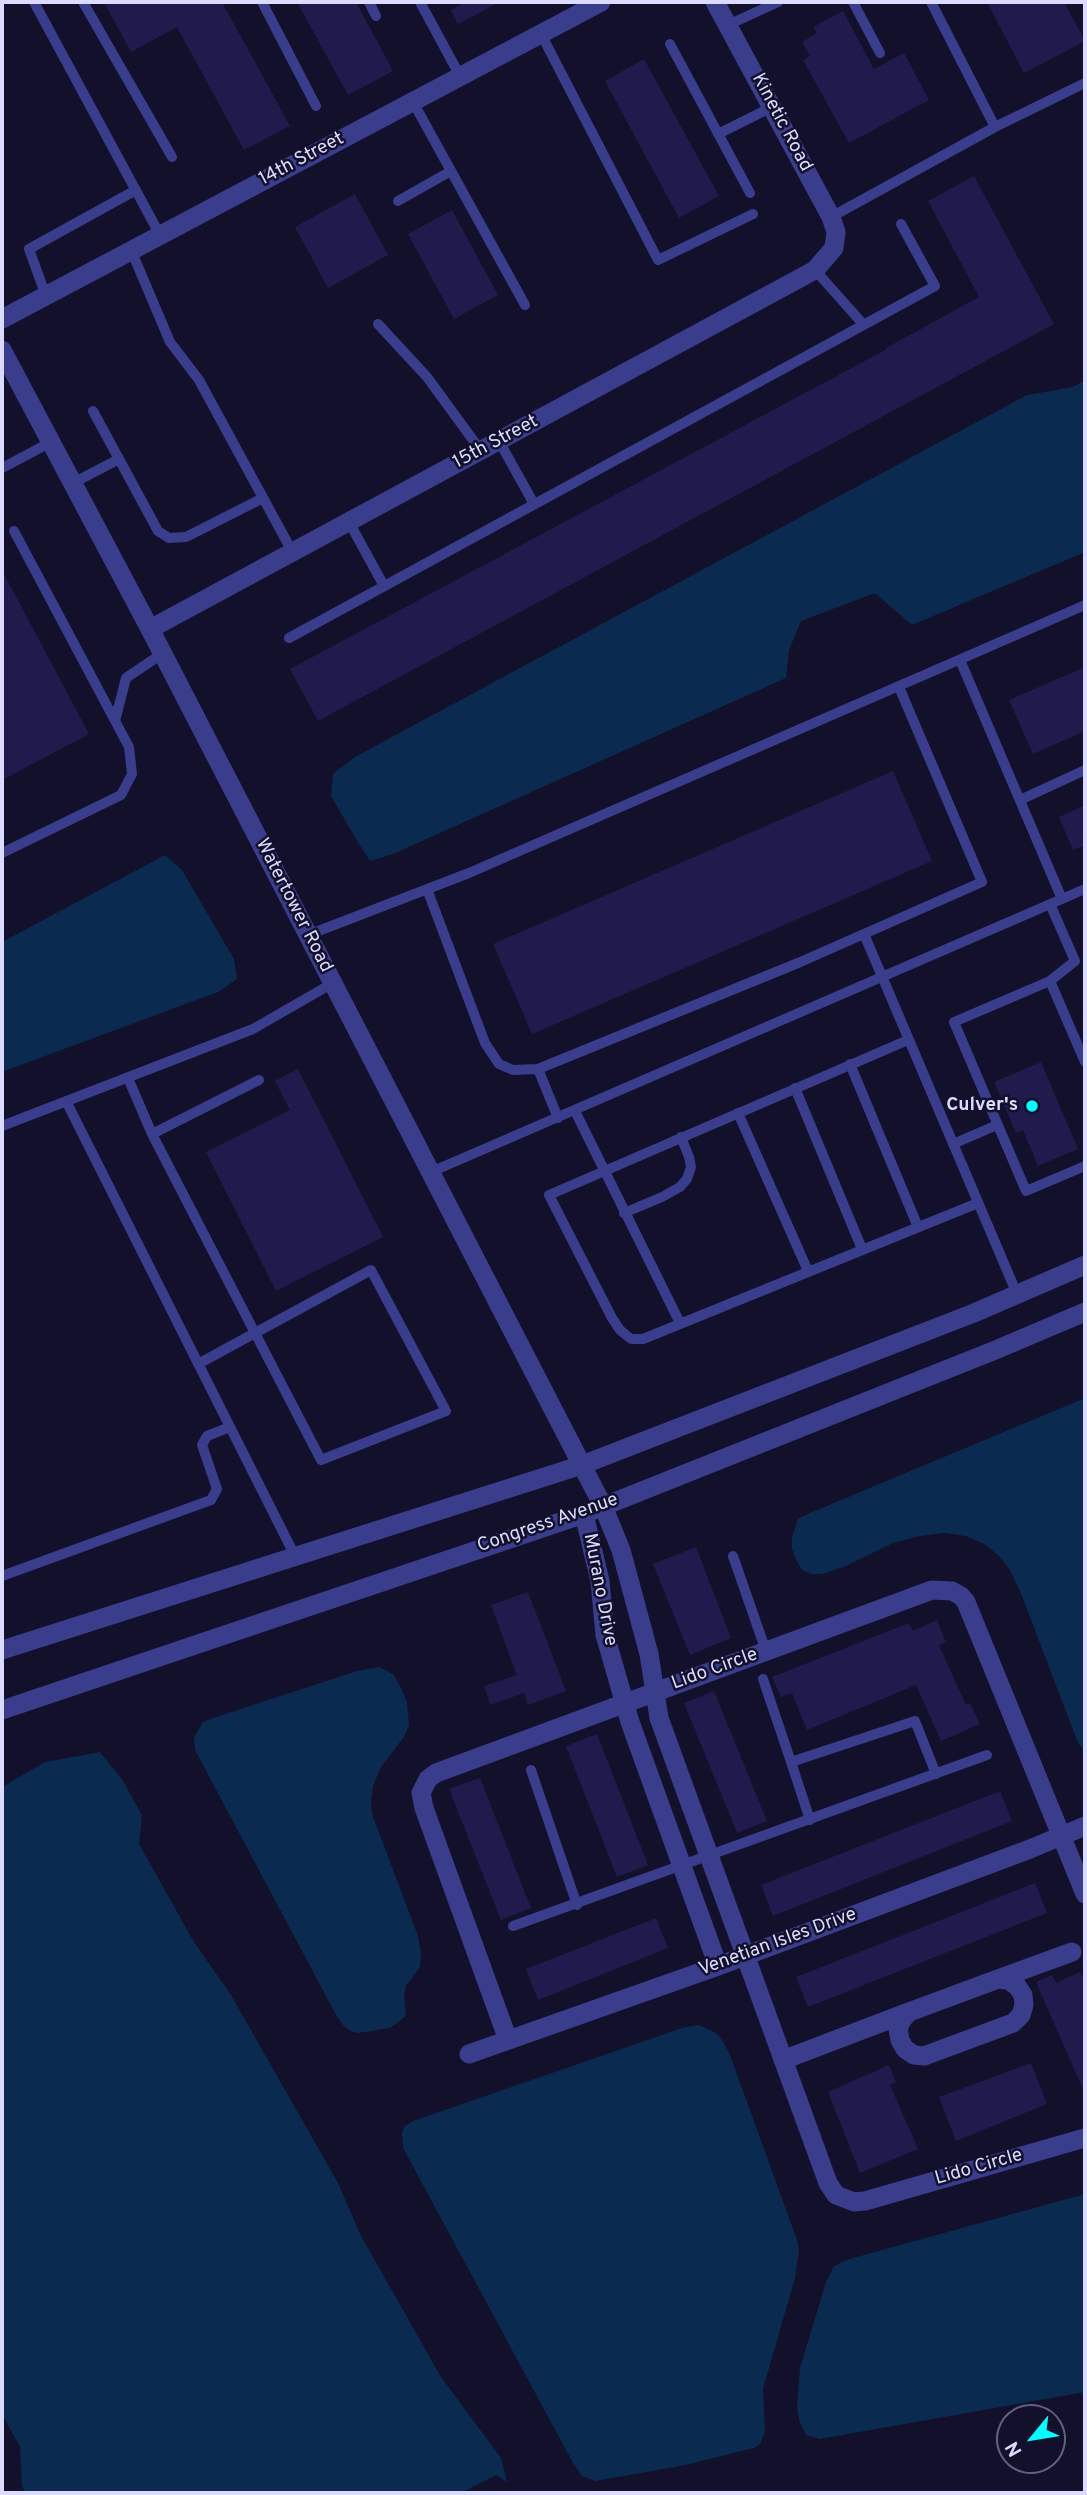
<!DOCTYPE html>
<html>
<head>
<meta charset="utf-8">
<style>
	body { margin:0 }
	#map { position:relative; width:1087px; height:2495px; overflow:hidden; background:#12102b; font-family:Overpass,sans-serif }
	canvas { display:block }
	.frame { position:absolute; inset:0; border:4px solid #dbdaff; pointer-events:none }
	.north { position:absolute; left:996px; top:2404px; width:70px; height:70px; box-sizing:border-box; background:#12102b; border:2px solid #626180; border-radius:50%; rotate:240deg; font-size:19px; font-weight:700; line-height:28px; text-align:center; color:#dbdaff }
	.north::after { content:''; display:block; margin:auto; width:24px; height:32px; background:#06fcff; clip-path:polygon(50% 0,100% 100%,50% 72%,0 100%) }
</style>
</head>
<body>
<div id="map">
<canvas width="1087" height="2495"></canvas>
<div class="frame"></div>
<div class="north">N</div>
</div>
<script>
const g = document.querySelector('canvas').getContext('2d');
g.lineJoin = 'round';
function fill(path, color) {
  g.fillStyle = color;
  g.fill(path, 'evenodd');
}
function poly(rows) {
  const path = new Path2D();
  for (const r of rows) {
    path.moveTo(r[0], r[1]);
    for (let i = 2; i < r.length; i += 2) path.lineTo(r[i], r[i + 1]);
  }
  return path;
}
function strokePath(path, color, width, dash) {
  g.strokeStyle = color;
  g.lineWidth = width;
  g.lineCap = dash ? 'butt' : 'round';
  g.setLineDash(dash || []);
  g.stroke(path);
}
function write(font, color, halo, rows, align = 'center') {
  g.font = font + ' Overpass,sans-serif';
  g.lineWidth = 5;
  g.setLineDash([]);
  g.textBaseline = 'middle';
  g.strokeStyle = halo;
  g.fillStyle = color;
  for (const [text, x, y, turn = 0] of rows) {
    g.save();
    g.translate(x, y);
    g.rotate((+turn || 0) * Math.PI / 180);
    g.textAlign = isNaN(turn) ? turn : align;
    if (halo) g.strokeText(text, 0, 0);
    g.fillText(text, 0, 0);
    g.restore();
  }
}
fill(poly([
	[1085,380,1085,552,912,625,875,593,801,621,789,650,786,678,393,854,370,861,356,839,331,796,333,774,353,758,1027,395,1073,387],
	[165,855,182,870,234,959,237,979,218,992,2,1072,2,942],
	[1085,1398,1085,1751,1078,1743,1073,1730,1022,1596,1010,1570,999,1556,984,1544,966,1536,945,1533,920,1536,893,1543,846,1566,823,1574,812,1574,802,1570,796,1560,792,1549,792,1537,798,1519,810,1513],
	[379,1667,393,1674,400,1686,407,1702,409,1725,404,1737,381,1767,373,1786,371,1802,372,1814,418,1936,421,1954,420,1967,406,1986,404,1996,406,2016,390,2028,358,2033,350,2031,342,2024,335,2013,204,1767,195,1750,194,1737,203,1722,213,1718,357,1671],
	[100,1752,122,1779,142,1815,139,1844,194,1942,231,1995,313,2139,339,2185,360,2234,441,2377,501,2458,507,2482,496,2475,461,2493,26,2493,22,2486,20,2447,2,2414,2,1787,45,1762],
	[699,2025,716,2033,723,2041,730,2055,797,2240,799,2251,795,2278,763,2389,765,2432,760,2444,754,2448,686,2465,595,2481,582,2476,573,2463,403,2148,402,2132,404,2127,413,2121,685,2027],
	[1085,2194,1085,2392,820,2439,806,2435,799,2420,797,2406,800,2368,826,2282,834,2266,846,2260]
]), '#0b2a4f');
fill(poly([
	[104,2,222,2,290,126,244,150,177,27,131,52],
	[297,2,356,2,393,71,348,95],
	[466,2,500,2,458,24,451,10],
	[987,2,1064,2,1085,41,1024,73],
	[843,11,874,69,904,53,929,100,849,143,803,60,810,56,802,42,817,33,813,27],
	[644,59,719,196,679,218,605,81],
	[974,176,1054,324,318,721,290,669,887,349,886,348,979,297,928,201],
	[355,194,388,255,328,288,295,227],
	[452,210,498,295,454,319,408,234],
	[2,570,89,734,2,780],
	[1085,667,1085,731,1033,754,1009,700],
	[893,771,932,861,532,1034,493,944],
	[1085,805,1085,845,1073,850,1059,817],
	[1041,1062,1078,1149,1038,1166,1023,1130,1016,1133,994,1082],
	[298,1069,383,1237,276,1291,206,1152,290,1110,275,1081],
	[696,1547,731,1638,690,1655,653,1564],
	[528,1592,566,1691,528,1705,524,1693,490,1705,484,1686,517,1675,491,1605],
	[937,1620,946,1642,939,1645,966,1705,970,1703,980,1724,941,1741,916,1685,807,1730,792,1693,781,1697,772,1677,909,1623,913,1631],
	[714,1691,767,1821,737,1833,684,1703],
	[597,1734,648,1865,617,1877,566,1746],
	[480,1778,531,1908,501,1920,449,1789],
	[1000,1791,1012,1821,773,1916,761,1885],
	[1035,1883,1047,1913,808,2007,796,1977],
	[656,1918,668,1948,538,2000,526,1969],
	[1080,1972,1085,1983,1085,2094,1036,1982,1052,1975,1056,1983],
	[1031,2063,1047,2104,956,2141,939,2097],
	[889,2065,896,2082,890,2085,918,2149,860,2173,828,2092]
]), '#211b4d');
strokePath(poly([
	[34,2,160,235],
	[83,2,172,157],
	[262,2,316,106],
	[369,2,376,16],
	[420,2,460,76],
	[853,2,880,53],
	[728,25,778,2],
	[541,34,658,260,753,214],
	[670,44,750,193],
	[413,102,525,305],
	[995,127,1085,83],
	[718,134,772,107],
	[398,201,451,171],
	[831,217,995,127,931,2],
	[131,250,170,342,199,380,293,553],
	[815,270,863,324],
	[46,296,29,249,136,190],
	[378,324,427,377,481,451],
	[93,411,158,531,169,538,186,537,263,498],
	[499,441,534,504],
	[2,468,51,442],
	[73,483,119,459],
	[349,522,384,586],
	[289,638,935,286,901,224],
	[960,660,1062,899],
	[115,721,126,678,163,653],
	[1020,800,1085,770],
	[2,853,121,795,132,774,129,747,14,531],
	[427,889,485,1043,499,1064,513,1070,538,1069],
	[1050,904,1075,961,1050,981,954,1022,1026,1191,1085,1166],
	[864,934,1017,1294],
	[308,935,469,873,1085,605],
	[1050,981,1085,1062],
	[908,1040,549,1195,612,1318,620,1330,631,1339,643,1339,978,1203],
	[850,1064,918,1227],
	[128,1078,152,1134,255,1333,371,1270,446,1411,321,1460,255,1333,198,1364],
	[795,1088,862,1249],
	[66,1101,295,1556],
	[575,1111,680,1323],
	[738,1113,808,1271],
	[558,1118,538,1069,798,963,982,882,899,687],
	[2,1126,253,1029,333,983],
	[152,1134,259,1080],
	[953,1144,997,1125],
	[431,1172,1085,889],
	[624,1213,662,1197,680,1187,687,1179,691,1167,689,1157,681,1137],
	[733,1556,766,1651],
	[2,1576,211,1500,217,1489,202,1445,207,1436,230,1427],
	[763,1679,791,1762],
	[531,1770,577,1905],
	[810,1820,791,1762,915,1721,936,1774],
	[513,1926,987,1755]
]), '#393d8c', 10);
strokePath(poly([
	[2,319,601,2],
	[150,629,815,270,834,248,836,232,831,217,715,2],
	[603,1506,621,1550,649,1654,659,1718,828,2183,836,2195,854,2202,865,2201,1085,2138],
	[584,1514,600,1581,605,1635,630,1722,718,1966],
	[998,1979,1008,1980,1017,1986,1023,1995,1024,2005,1021,2015,1013,2023,924,2056,914,2055,905,2049,900,2040,898,2029,902,2020,909,2012,998,1979],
	[998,1979,1072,1952],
	[508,2040,424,1808,421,1793,428,1779,436,1773,932,1590,952,1591,961,1596,966,1602,1085,1894],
	[469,2054,718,1966,1030,1849,1085,1826],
	[783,2060,909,2012]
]), '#393d8c', 19);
strokePath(poly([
	[2,350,150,629,603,1506],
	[2,1650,582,1465,974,1313,1085,1265],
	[2,1710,584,1514,993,1351,1085,1312]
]), '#393d8c', 19);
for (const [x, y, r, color] of [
	[1032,1106,7,"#06fcff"]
]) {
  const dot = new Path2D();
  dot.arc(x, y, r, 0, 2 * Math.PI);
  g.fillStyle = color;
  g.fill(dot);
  strokePath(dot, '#12102b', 2.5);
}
write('19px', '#dbdaff', '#12102b', [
	["Kinetic Road",781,123,62],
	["14th Street",302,160,-28],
	["15th Street",496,443,-28],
	["Watertower Road",293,906,63],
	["Congress Avenue",548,1524,-19],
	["Murano Drive",599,1590,79],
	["Lido Circle",715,1670,-20],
	["Venetian Isles Drive",778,1943,-20],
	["Lido Circle",979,2168,-16]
]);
write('bold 19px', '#dbdaff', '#12102b', [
	["Culver's",1018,1106]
], 'right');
</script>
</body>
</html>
